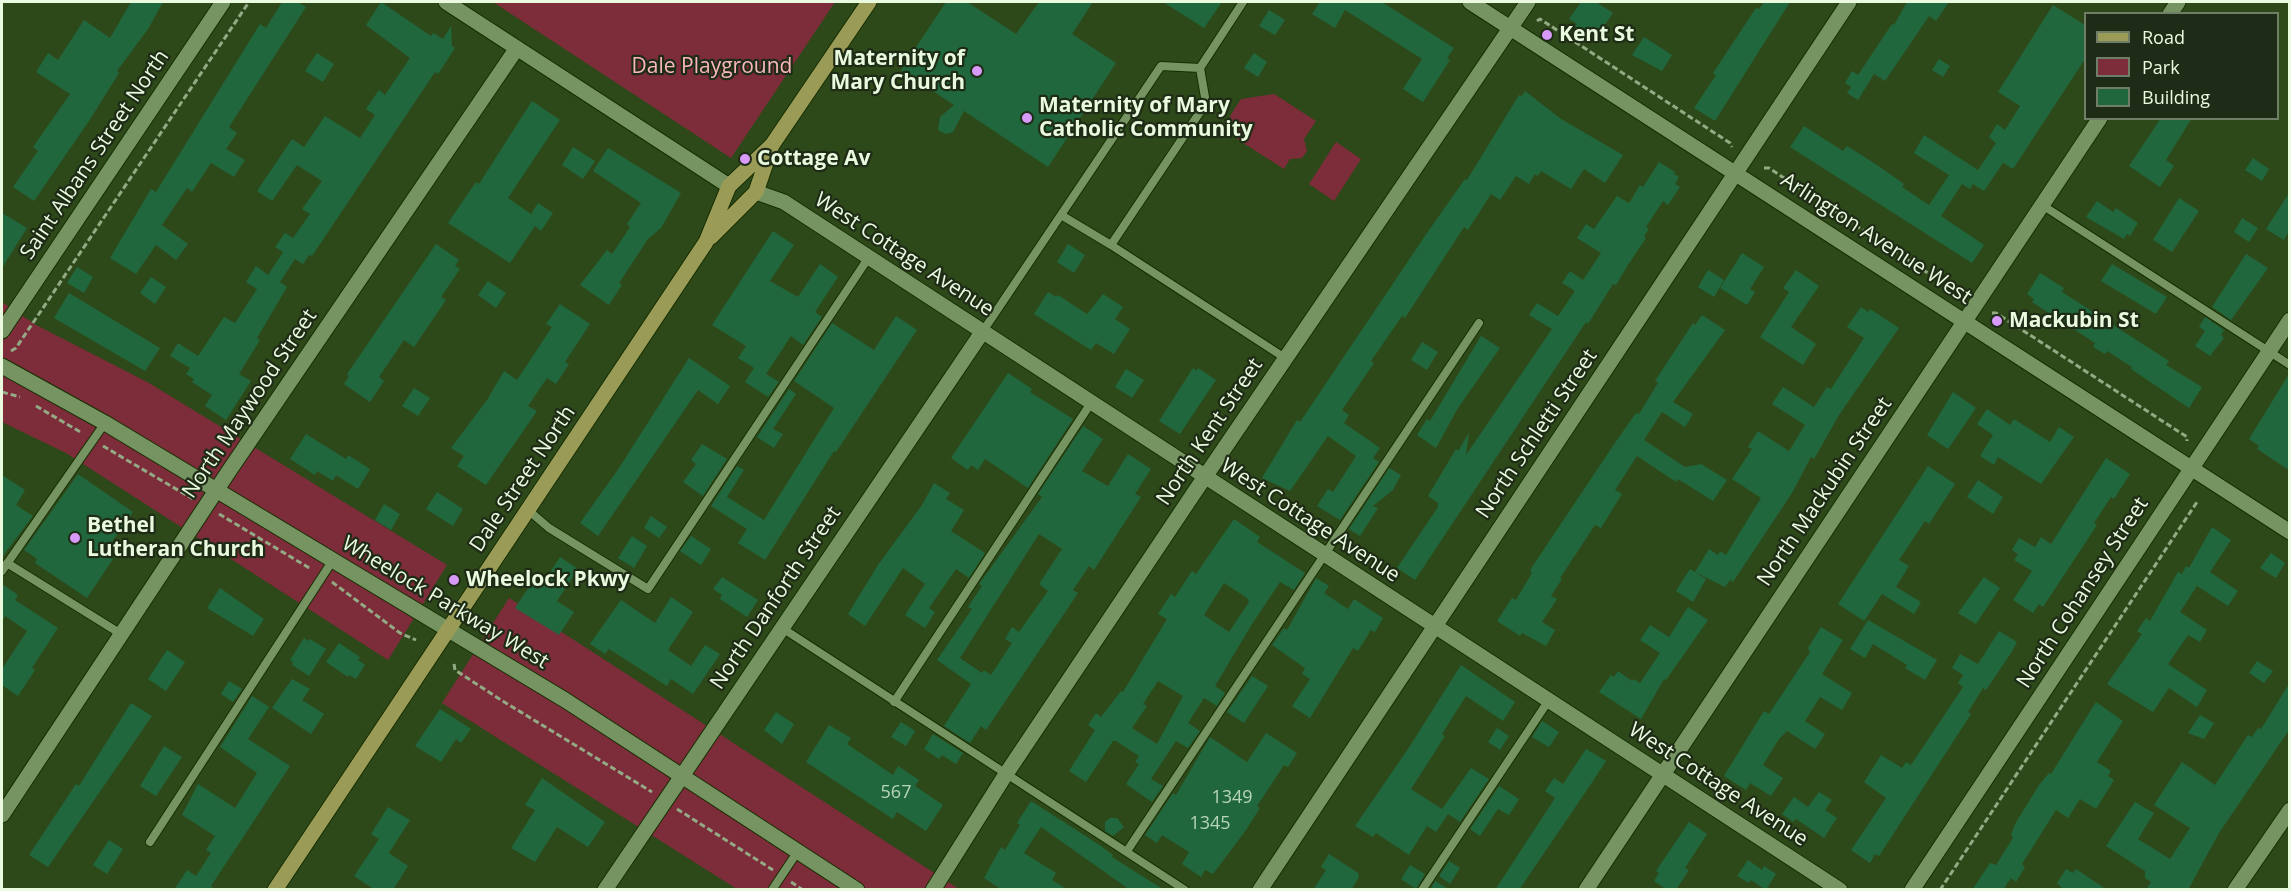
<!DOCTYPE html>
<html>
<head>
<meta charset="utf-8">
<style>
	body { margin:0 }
	#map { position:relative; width:2291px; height:891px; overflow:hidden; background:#2e4919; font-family:"Open Sans",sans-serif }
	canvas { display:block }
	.frame { position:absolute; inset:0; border:3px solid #e9fadf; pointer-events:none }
	.legend { position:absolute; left:2084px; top:12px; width:195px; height:108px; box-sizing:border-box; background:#1e2b16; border:2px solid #6f7e66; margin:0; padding:8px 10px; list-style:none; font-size:18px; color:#e9fadf }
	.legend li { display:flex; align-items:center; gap:12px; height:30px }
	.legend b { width:30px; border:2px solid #6f7e66 }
</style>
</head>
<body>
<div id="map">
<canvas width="2291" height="891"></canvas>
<div class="frame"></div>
<ul class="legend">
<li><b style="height:8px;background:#9a9b56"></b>Road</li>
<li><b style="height:16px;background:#7d2c39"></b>Park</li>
<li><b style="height:16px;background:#21673e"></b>Building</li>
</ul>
</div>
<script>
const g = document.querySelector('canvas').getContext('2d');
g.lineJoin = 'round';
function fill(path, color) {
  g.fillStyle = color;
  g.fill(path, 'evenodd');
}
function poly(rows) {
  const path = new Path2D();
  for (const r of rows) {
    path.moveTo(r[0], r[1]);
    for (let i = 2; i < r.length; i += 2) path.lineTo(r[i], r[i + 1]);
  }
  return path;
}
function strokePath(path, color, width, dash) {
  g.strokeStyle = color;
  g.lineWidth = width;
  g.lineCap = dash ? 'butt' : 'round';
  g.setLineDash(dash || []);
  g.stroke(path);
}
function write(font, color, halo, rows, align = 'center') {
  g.font = font + ' "Open Sans",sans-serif';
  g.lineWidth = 4.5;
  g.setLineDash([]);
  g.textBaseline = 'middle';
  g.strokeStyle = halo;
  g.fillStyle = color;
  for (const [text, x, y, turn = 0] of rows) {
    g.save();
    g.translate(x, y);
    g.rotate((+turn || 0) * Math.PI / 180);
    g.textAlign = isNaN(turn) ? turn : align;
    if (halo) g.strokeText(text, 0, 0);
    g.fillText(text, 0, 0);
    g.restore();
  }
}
fill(poly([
	[493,2,835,2,731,158],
	[1274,94,1316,121,1304,139,1307,151,1302,158,1290,159,1284,169,1237,139,1230,116,1241,99],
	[1336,142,1361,159,1334,201,1309,184],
	[2,302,36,325,149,383,447,565,388,660,66,453,2,422],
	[509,598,959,889,737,889,442,703]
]), '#7d2c39');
fill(poly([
	[131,2,163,2,148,29,117,71,119,73,89,121,34,201,13,187,38,151,33,147,70,94,36,72,48,53,58,60,84,20,110,38],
	[282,2,298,2,306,7,229,127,237,133,226,149,245,160,234,177,211,163,192,192,187,188,162,225,188,244,176,260,156,245,136,274,110,258,151,189,156,192,260,24,266,28],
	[381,2,431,36,433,33,443,39,451,26,452,46,455,48,438,74,435,72,312,256,309,255,303,264,295,259,280,282,287,287,257,338,260,340,239,374,251,381,226,420,205,406,212,395,192,382,194,379,186,374,190,368,170,356,178,343,198,356,224,317,235,323,257,289,246,282,256,266,268,275,283,252,275,247,285,233,293,238,310,214,302,209,322,181,297,165,272,201,257,191,292,139,304,147,325,116,360,138,375,115,366,109,379,90,385,95,410,58,366,25],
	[946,2,967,2,1016,34,1039,2,1093,2,1072,34,1116,63,1048,167,964,111,953,132,946,134,938,130,940,117,954,105,901,70],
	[1163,2,1222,2,1204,28],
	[1320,2,1382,2,1454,48,1447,58,1450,60,1423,102,1403,89,1422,59,1345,10,1335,28,1312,14],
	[1581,2,1596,2,1613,13,1595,39,1575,26,1577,24,1569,19],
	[1764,2,1790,2,1715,121,1694,108,1716,75,1713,73,1756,8,1759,9],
	[1907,2,1949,2,1936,21,1929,16,1885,81,1874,74,1858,100,1847,93,1851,87,1845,83,1852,71,1858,75,1892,24,1894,25],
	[2053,5,2085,25,2085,59,2013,169,2003,163,1984,191,1973,184,1970,189,1962,184,1941,216,1984,245,1972,263,1790,147,1804,126,1843,151,1847,146,1877,165,1904,184,1902,187,1929,205,1949,175,1914,153,1924,135,1978,170,1996,143,1989,137,1997,124,2005,130,2020,106,1998,92],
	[1269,10,1285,20,1275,35,1259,26],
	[1644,37,1672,55,1662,71,1632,55],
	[317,53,334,64,323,82,305,71],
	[1254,53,1267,62,1258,77,1244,68],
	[1939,59,1950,66,1943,77,1932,70],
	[1525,91,1561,119,1623,155,1605,183,1584,169,1571,189,1541,171,1538,176,1535,174,1529,184,1516,176,1500,200,1491,194,1468,230,1464,227,1405,318,1402,316,1371,361,1374,363,1342,410,1349,415,1344,423,1380,448,1373,458,1379,462,1340,520,1317,506,1328,489,1333,492,1356,456,1328,436,1290,491,1262,478,1297,420,1300,422,1427,233,1465,179,1467,180,1519,95,1522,96],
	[532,101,560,120,508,198,531,214,538,203,553,213,541,231,535,226,510,263,448,223,476,182,479,184],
	[2161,118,2192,118,2166,160,2174,166,2160,187,2129,166],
	[573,147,595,161,583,179,562,165],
	[608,148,681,193,661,228,648,239,619,283,622,285,609,305,580,285,607,250,612,254,630,227,627,224,641,203,593,171],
	[2253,158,2269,169,2262,181,2245,170],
	[1659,162,1675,172,1674,174,1679,177,1675,184,1680,187,1668,205,1663,201,1646,227,1649,229,1644,236,1646,238,1628,265,1616,285,1613,284,1588,324,1586,322,1415,580,1397,568,1438,507,1438,503,1428,496,1456,449,1458,451,1469,433,1466,455,1552,329,1529,315,1537,303,1558,316,1575,291,1562,283,1570,271,1583,280,1601,253,1577,238,1586,224,1594,229,1617,196,1629,203,1640,185,1643,187],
	[2289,193,2289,231,2284,240,2266,229],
	[2179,198,2199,211,2172,252,2153,240],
	[2097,201,2113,212,2116,208,2138,223,2130,236,2127,234,2124,239,2086,217],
	[2,213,27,228,2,268],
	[2242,218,2258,228,2249,242,2234,232],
	[773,231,794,245,770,281,798,297,820,264,838,277,815,312,822,317,803,345,791,336,766,374,779,382,768,397,745,382,754,368,738,358,746,346,712,325],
	[436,244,459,260,455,266,460,269,441,297,446,300,414,347,404,340,379,377,384,381,370,402,344,384,349,376,347,374],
	[1068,244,1085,255,1074,273,1057,262],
	[1742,253,1764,267,1750,289,1755,292,1747,305,1720,288],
	[2246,254,2268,268,2231,320,2212,307],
	[2112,264,2167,297,2156,314,2101,281],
	[77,267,93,277,84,293,67,283],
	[1708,270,1724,280,1714,297,1698,287],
	[1796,270,1819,286,1791,327,1816,344,1803,365,1760,337,1789,292,1783,288],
	[2040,273,2064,288,2062,292,2169,361,2166,365,2202,387,2189,408,2131,369,2132,367,2107,351,2105,354,2093,347,2095,343,2032,302,2034,299,2027,294],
	[151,277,166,287,155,304,140,293],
	[488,281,506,293,496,308,478,295],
	[1048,292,1056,297,1058,295,1087,314,1103,294,1123,307,1115,319,1130,329,1114,354,1096,343,1091,350,1034,314],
	[69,293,160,348,145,371,54,318],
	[560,304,590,324,565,362,569,364,556,384,547,378,528,406,537,411,486,485,457,466,464,456,451,448,487,400,504,371,517,380,552,327,546,324],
	[1861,307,1868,312,1870,309,1899,328,1839,415,1814,459,1811,457,1792,493,1733,582,1730,580,1725,587,1695,572,1709,549,1718,555,1720,551,1726,555,1761,498,1732,479,1752,449,1748,447,1758,431,1789,451,1805,425,1772,404,1783,387,1814,407,1827,387,1831,389,1864,338,1847,327],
	[1702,315,1725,330,1673,402,1693,414,1685,427,1662,412,1644,440,1685,467,1701,464,1727,480,1713,501,1678,479,1676,482,1637,456,1615,490,1622,494,1601,528,1595,525,1560,578,1562,579,1551,596,1557,599,1542,622,1555,630,1546,646,1522,633,1520,636,1497,621,1512,598,1516,600,1532,573,1530,570,1619,437,1636,413,1639,414,1658,383,1655,381,1693,323,1695,325],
	[896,316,917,330,836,452,834,451,765,560,738,543,747,529,711,506,737,466,744,470,727,497,764,520,834,408,794,381,832,323,874,350],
	[2205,317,2224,330,2221,335,2224,338,2210,356,2195,346,2205,331,2199,327],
	[1481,336,1500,348,1458,408,1436,448,1417,435,1427,419,1430,421],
	[1422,342,1438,352,1427,370,1411,360],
	[689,358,730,386,718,404,698,390,598,536,580,523,619,468],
	[1193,368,1196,371,1198,368,1216,380,1180,434,1159,421],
	[1126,369,1144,380,1132,398,1115,387],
	[1008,373,1032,389,1030,392,1073,419,1028,488,985,459,978,470,971,465,968,470,951,458],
	[2289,374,2289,470,2257,449,2259,446,2249,439],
	[414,388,430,398,418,416,402,406],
	[789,389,796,394,773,429,783,434,774,448,757,437],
	[1953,392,1976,408,1948,449,1927,435],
	[1987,409,2010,425,2014,419,2050,442,2059,427,2074,437,2041,484,1998,457,1994,465,1980,456,1993,435,1977,424],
	[1083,426,1103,439,1082,471,1108,486,1128,454,1151,469,1135,494,1141,497,1094,570,1089,566,1073,590,1078,593,986,730,981,726,970,743,944,726,971,684,937,660,972,609,968,607,982,586,979,584,1042,497,1038,494],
	[1039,534,1062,549,1039,584,1048,591,1019,632,1012,627,1005,639,1012,643,991,675,984,670,982,673,960,658],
	[306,434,346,459,348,455,370,469,358,489,336,475,333,481,317,471,315,475,290,459],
	[702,444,727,459,703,496,683,482,696,464,691,460],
	[2106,458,2130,474,2114,499,2111,497,2094,523,2097,525,2043,607,2039,604,2033,613,2013,600,2032,571,2014,560,2018,554,2012,550,2019,538,2035,547,2041,537,2051,544],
	[1928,466,1955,484,1929,524,1925,521,1899,560,1909,566,1896,587,1921,602,1914,614,1882,594,1864,621,1838,604],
	[1389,468,1401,475,1393,490,1373,506,1378,508,1360,536,1349,529],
	[78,474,133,512,104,553,113,559,87,598,35,563,37,559,24,550],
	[2,475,25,490,16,505,33,516,2,557],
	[1978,480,2003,497,1993,514,1967,497],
	[934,483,950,493,946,499,964,510,951,531,985,553,969,578,956,569,929,608,935,612,925,628,905,615,925,584,903,568,865,626,848,614,878,565,922,505],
	[437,492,463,509,453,526,426,509],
	[384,504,400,514,391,530,375,520],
	[651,516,667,527,659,538,644,528],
	[1234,519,1260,537,1257,542,1305,573,1294,590,1280,582,1252,624,1215,686,1225,693,1217,706,1204,698,1188,723,1200,731,1188,748,1176,741,1151,779,1163,786,1152,802,1126,784,1139,764,1135,762,1139,756,1116,741,1113,741,1086,782,1069,771,1095,730,1088,725,1096,713,1101,717,1121,691,1123,692,1167,619,1158,614,1171,594,1175,597,1192,571,1196,574],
	[1224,583,1247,598,1249,602,1229,632,1204,615],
	[1158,681,1183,696,1157,744,1132,728,1147,706,1143,704],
	[2212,527,2231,540,2210,572,2238,591,2228,606,2197,586,2180,612,2207,630,2200,642,2188,635,2168,664,2207,690,2197,707,2169,688,2153,712,2107,684,2142,634,2137,631,2146,618,2150,621,2178,572,2182,574,2186,566,2189,568],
	[632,536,647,546,634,568,618,558],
	[691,536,711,549,701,565,680,551],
	[2271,553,2285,563,2276,578,2260,568],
	[560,557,578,569,557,601,574,612,559,635,515,608,531,584,539,589],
	[1690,569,1706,579,1693,602,1676,591],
	[722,577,758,600,747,617,720,599,722,595,713,589],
	[1984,577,2000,588,1976,624,1958,613],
	[1316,578,1329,586,1324,593,1348,609,1354,599,1383,618,1375,632,1371,630,1358,651,1353,648,1310,718,1292,706,1310,679,1302,674,1305,668,1272,645,1284,628,1287,630],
	[2,584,18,595,15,600,58,628,32,668,35,670,18,696,2,685,2,669,27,631,5,616,2,621],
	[220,588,264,619,253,636,207,608],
	[671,597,693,612,668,650,691,666,705,645,720,654,693,694,671,679,667,686,609,649,605,654,590,644,621,600,655,623],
	[1688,607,1708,620,1666,680,1664,679,1641,719,1599,692,1611,675,1614,677,1618,671,1632,681,1634,679,1640,683,1660,653,1640,640,1650,625,1669,637],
	[1868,620,1937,660,1925,680,1905,668,1907,665,1873,644,1865,658,1850,649],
	[1821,627,1843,640,1822,674,1852,693,1842,710,1820,697,1805,721,1825,734,1815,749,1787,731,1779,739,1763,765,1783,778,1771,796,1750,783,1746,790,1724,776,1764,711,1769,714,1810,652,1808,648],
	[1999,631,2017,642,2011,653,1986,690,1983,688,1968,712,1971,714,1879,856,1875,854,1870,863,1851,850,1886,798,1864,782,1881,755,1902,768,1906,762,1911,765,1963,687,1958,683,1963,675,1952,668,1960,654,1978,664],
	[304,638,308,641,310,639,326,649,309,676,292,665,293,662,290,660],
	[339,643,360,657,358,660,365,665,356,679,349,675,348,677,326,662],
	[167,650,185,662,166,691,148,679],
	[2257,661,2273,671,2264,683,2249,673],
	[1461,665,1515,702,1503,721,1466,696,1442,734,1445,736,1411,789,1442,809,1471,768,1489,779,1460,822,1448,814,1436,832,1427,826,1409,855,1376,833,1373,837,1355,826,1408,749],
	[1252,676,1268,686,1244,723,1227,712],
	[292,679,310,689,302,700,324,714,311,734,272,708],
	[229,681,242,689,233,702,221,694],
	[2289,684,2289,730,2219,833,2188,890,2146,890,2151,882,2145,878,2145,871,2106,846,2135,802,2154,813,2138,839,2170,859,2190,828,2154,805,2170,780,2182,762,2215,785,2248,735,2252,737,2258,728,2261,729],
	[252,696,269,707,248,739,290,766,211,886,215,890,174,890,187,870,196,876,211,853,206,850,215,836,182,815,198,784,235,808,257,773,220,747],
	[2096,702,2123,721,2097,762,2111,771,2108,776,2114,780,2096,809,2080,799,2068,818,2056,810,2022,864,2025,867,2016,882,2011,878,2003,890,1972,890,1990,863,1996,865,2013,838,2011,835,2015,824,2039,785,2049,773,2051,774],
	[131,703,152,716,48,867,29,855,76,784,79,786],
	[440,709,471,729,461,743,456,739,441,762,415,746],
	[776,712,794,724,782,744,764,730],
	[2200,715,2214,723,2204,739,2188,733],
	[1542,721,1559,732,1549,747,1532,737],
	[901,722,915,731,906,746,891,737],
	[829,725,851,738,847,744,893,775,898,766,919,780,915,786,943,805,926,831,897,812,893,819,806,762],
	[1497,728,1509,736,1500,750,1488,742],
	[1266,733,1297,753,1288,767,1284,765,1257,806,1260,808,1246,830,1213,874,1205,870,1201,877,1182,864,1189,852,1162,835,1157,843,1145,835,1173,793,1176,795,1210,737,1247,762],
	[933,734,963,753,956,764,942,755,939,759,924,749],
	[164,746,182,757,156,796,140,786],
	[1586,749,1606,761,1591,784,1519,890,1495,890,1555,798,1545,791,1554,778,1563,784],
	[542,778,605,822,588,847,557,827,535,862,511,848,535,810,525,805],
	[1499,786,1519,799,1509,815,1498,809,1480,836,1470,829],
	[1819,792,1832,800,1825,810,1837,818,1824,838,1796,819,1793,822,1782,814,1794,797,1808,807],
	[1031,801,1101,846,1113,855,1112,857,1164,890,1130,890,1041,827,1024,853,1056,873,1052,880,1068,890,1002,890,984,878,1001,847,1005,850,1020,825,1017,823],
	[388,807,410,820,389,853,408,866,393,890,375,890,354,876,379,839,371,834],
	[1110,818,1117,818,1124,827,1113,836,1105,831,1105,822],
	[1689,822,1707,834,1685,868,1689,870,1676,890,1667,890,1654,881,1659,873,1656,871],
	[109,840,123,849,107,874,93,865],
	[1329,854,1358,873,1359,877,1351,890,1313,890,1326,870,1321,867],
	[1748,860,1762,870,1764,866,1776,874,1766,890,1751,880,1749,883,1737,876],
	[1449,861,1460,868,1450,884,1439,876],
	[1410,865,1425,874,1416,889,1401,879],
	[2066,869,2073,873,2076,869,2107,890,2064,890,2057,883],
	[1435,881,1450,890,1430,890]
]), '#21673e');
const service = poly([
	[1243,2,1200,68,1206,103,1111,245,1285,358],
	[2042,205,2290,365],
	[1061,215,1111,245],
	[983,331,1161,66,1200,68],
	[528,510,549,528,648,589,869,257],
	[7,563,121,634],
	[2,571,105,423],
	[782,628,1185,890],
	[894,702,1091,403],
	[150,842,333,560],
	[1127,851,1479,323],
	[772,890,798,851],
	[1422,890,1549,700]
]);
const minor = poly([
	[446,2,729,186],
	[2170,14,2178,2],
	[756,192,784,202,1840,890],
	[2,331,223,2],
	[2,815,229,471,517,48],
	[605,890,983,331],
	[933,890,1006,774,1196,490,1528,2],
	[1260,890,1849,2],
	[1586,890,2100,118],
	[1912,890,2290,320],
	[2235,890,2290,810]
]);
const tertiary = poly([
	[1470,2,2290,532],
	[2,366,105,423,565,700,857,890]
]);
const secondary = poly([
	[711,237,756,192,771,148],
	[275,890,706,242,729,186,772,145,869,2]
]);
strokePath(service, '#152e00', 10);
strokePath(minor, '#152e00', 17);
strokePath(tertiary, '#152e00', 17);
strokePath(secondary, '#152e00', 17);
strokePath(poly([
	[1537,21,1540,19,1730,143,1732,147],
	[1764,168,1769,168,1961,295],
	[1992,313,1996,313,2187,437,2187,441],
	[11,351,16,348,249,2],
	[2,392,20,397],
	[36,406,82,433],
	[103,446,193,499],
	[219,514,311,569],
	[332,582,400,633,416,640],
	[454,664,455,670,501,700,652,792],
	[677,809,773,870],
	[791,882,803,890],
	[1940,890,2197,502]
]), '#94aa85', 3, [6, 3]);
strokePath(service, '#759461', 8);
strokePath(minor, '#759461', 15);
strokePath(tertiary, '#759461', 15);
strokePath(secondary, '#9a9b56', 15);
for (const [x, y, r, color] of [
	[1547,35,6,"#d89af8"],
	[977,71,6,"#d89af8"],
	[1027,118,6,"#d89af8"],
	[745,159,6,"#d89af8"],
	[1997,321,6,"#d89af8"],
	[75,538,6,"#d89af8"],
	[454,580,6,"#d89af8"]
]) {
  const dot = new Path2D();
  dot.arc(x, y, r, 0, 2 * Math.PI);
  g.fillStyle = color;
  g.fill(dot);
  strokePath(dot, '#1e2b16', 2);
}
write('18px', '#b7d5b7', null, [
	["567",896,793],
	["1349",1232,798],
	["1345",1210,824]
]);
write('bold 21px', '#e9fadf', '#1e2b16', [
	["Kent St",1559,35],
	["Maternity of",965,59,"right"],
	["Mary Church",965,83,"right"],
	["Maternity of Mary",1039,106],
	["Catholic Community",1039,130],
	["Cottage Av",757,159],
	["Mackubin St",2009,321],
	["Bethel",87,526],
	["Lutheran Church",87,550],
	["Wheelock Pkwy",466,580]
], 'left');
write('21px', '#f9b7bc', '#1e2b16', [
	["Dale Playground",712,67]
]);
write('21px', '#e9fadf', '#1e2b16', [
	["Saint Albans Street North",95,155,-56],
	["Arlington Avenue West",1876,239,33],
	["West Cottage Avenue",904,255,33],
	["North Maywood Street",250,404,-56],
	["North Kent Street",1210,432,-56],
	["North Schletti Street",1537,434,-56],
	["Dale Street North",523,479,-56],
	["North Mackubin Street",1825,492,-56],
	["West Cottage Avenue",1310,521,33],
	["North Cohansey Street",2083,593,-57],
	["North Danforth Street",776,598,-56],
	["Wheelock Parkway West",445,603,31],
	["West Cottage Avenue",1718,785,33]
]);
</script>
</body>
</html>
